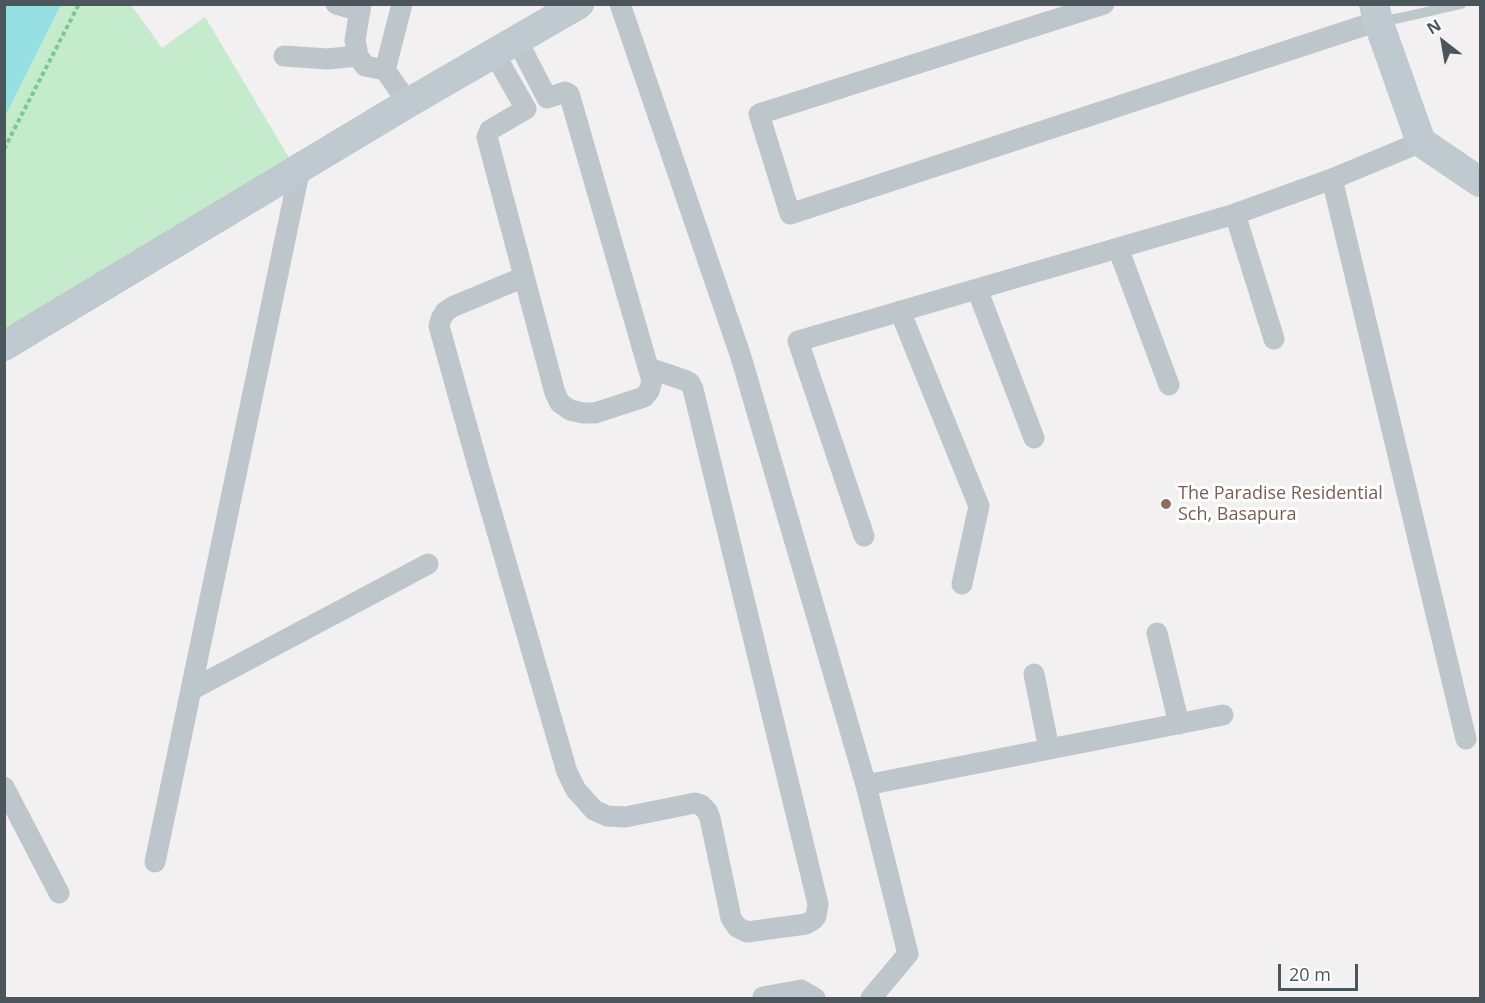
<!DOCTYPE html>
<html>
<head>
<meta charset="utf-8">
<style>
	body { margin:0 }
	#map { position:relative; width:1485px; height:1003px; overflow:hidden; background:#f2f0f1; font-family:"Open Sans",sans-serif }
	canvas { display:block }
	.frame { position:absolute; inset:0; border:6px solid #4a565c; pointer-events:none }
	.north { position:absolute; left:1413px; top:12px; width:60px; height:60px; -webkit-text-stroke:4px #fff; paint-order:stroke; rotate:329deg; font-size:16px; font-weight:700; line-height:24px; text-align:center; color:#4a565c }
	.north::after { content:''; display:block; margin:auto; width:21px; height:27px; background:#4a565c; clip-path:polygon(50% 0,100% 100%,50% 72%,0 100%) }
	.scale { position:absolute; left:1278px; top:964px; width:80px; height:27px; box-sizing:border-box; border:3px solid #4a565c; border-top:0; padding-left:8px; font-size:18px; line-height:21px; white-space:nowrap; color:#4a565c; -webkit-text-stroke:4px #fff; paint-order:stroke }
</style>
</head>
<body>
<div id="map">
<canvas width="1485" height="1003"></canvas>
<div class="frame"></div>
<div class="north">N</div>
<div class="scale">20 m</div>
</div>
<script>
const g = document.querySelector('canvas').getContext('2d');
g.lineJoin = 'round';
function fill(path, color) {
  g.fillStyle = color;
  g.fill(path, 'evenodd');
}
function poly(rows) {
  const path = new Path2D();
  for (const r of rows) {
    path.moveTo(r[0], r[1]);
    for (let i = 2; i < r.length; i += 2) path.lineTo(r[i], r[i + 1]);
  }
  return path;
}
function strokePath(path, color, width, dash) {
  g.strokeStyle = color;
  g.lineWidth = width;
  g.lineCap = dash ? 'butt' : 'round';
  g.setLineDash(dash || []);
  g.stroke(path);
}
function write(font, color, halo, rows, align = 'center') {
  g.font = font + ' "Open Sans",sans-serif';
  g.lineWidth = 6;
  g.setLineDash([]);
  g.textBaseline = 'middle';
  g.strokeStyle = halo;
  g.fillStyle = color;
  for (const [text, x, y, turn = 0] of rows) {
    g.save();
    g.translate(x, y);
    g.rotate((+turn || 0) * Math.PI / 180);
    g.textAlign = isNaN(turn) ? turn : align;
    if (halo) g.strokeText(text, 0, 0);
    g.fillText(text, 0, 0);
    g.restore();
  }
}
fill(poly([
	[61,5,131,5,162,48,205,17,291,161,5,328,4,116]
]), '#c4ebcc');
fill(poly([
	[5,4,61,5,5,116,4,5]
]), '#96e0e3');
strokePath(poly([
	[4,149,79,4]
]), '#7fc697', 4, [4.5, 3]);
strokePath(poly([
	[1381,21,1400,18,1461,4]
]), '#bdc7cb', 10);
strokePath(poly([
	[336,4,360,11],
	[361,4,355,40,358,56,365,66,385,70,408,103],
	[620,4,741,357,866,785,908,954,871,998],
	[1104,4,759,114,790,214,1378,21],
	[494,53,526,109,490,130,487,137,555,393,560,403,570,410,583,413,595,413,644,397,649,391,652,381,570,97,569,94,565,92,547,98,517,40],
	[284,56,327,59,358,56],
	[385,70,402,4],
	[1332,179,1466,739],
	[1235,214,1274,339],
	[1118,248,1169,385],
	[524,277,452,307,445,312,441,319,439,326,478,466,567,772,576,790,594,810,607,816,625,817,695,803,701,805,707,811,710,818,731,918,737,927,747,932,806,924,813,920,816,916,818,904,693,389,690,383,684,380,649,368],
	[977,289,1034,438],
	[900,311,979,506,962,584],
	[864,536,798,341,1235,214,1332,179,1421,142],
	[1157,633,1179,724],
	[1034,674,1049,749],
	[191,690,428,564],
	[866,785,1223,715],
	[4,787,59,893],
	[155,862,300,168],
	[764,998,763,997,801,990,815,998]
]), '#bdc7cb', 21);
strokePath(poly([
	[1374,4,1378,21,1421,142,1480,182],
	[4,346,408,103,579,4]
]), '#becad0', 30);
for (const [x, y, r, color] of [
	[1166,504,6,"#8d6e63"]
]) {
  const dot = new Path2D();
  dot.arc(x, y, r, 0, 2 * Math.PI);
  g.fillStyle = color;
  g.fill(dot);
  strokePath(dot, '#fff', 2);
}
write('18px', '#785e54', '#fff', [
	["The Paradise Residential",1178,494],
	["Sch, Basapura",1178,515]
], 'left');
</script>
</body>
</html>
